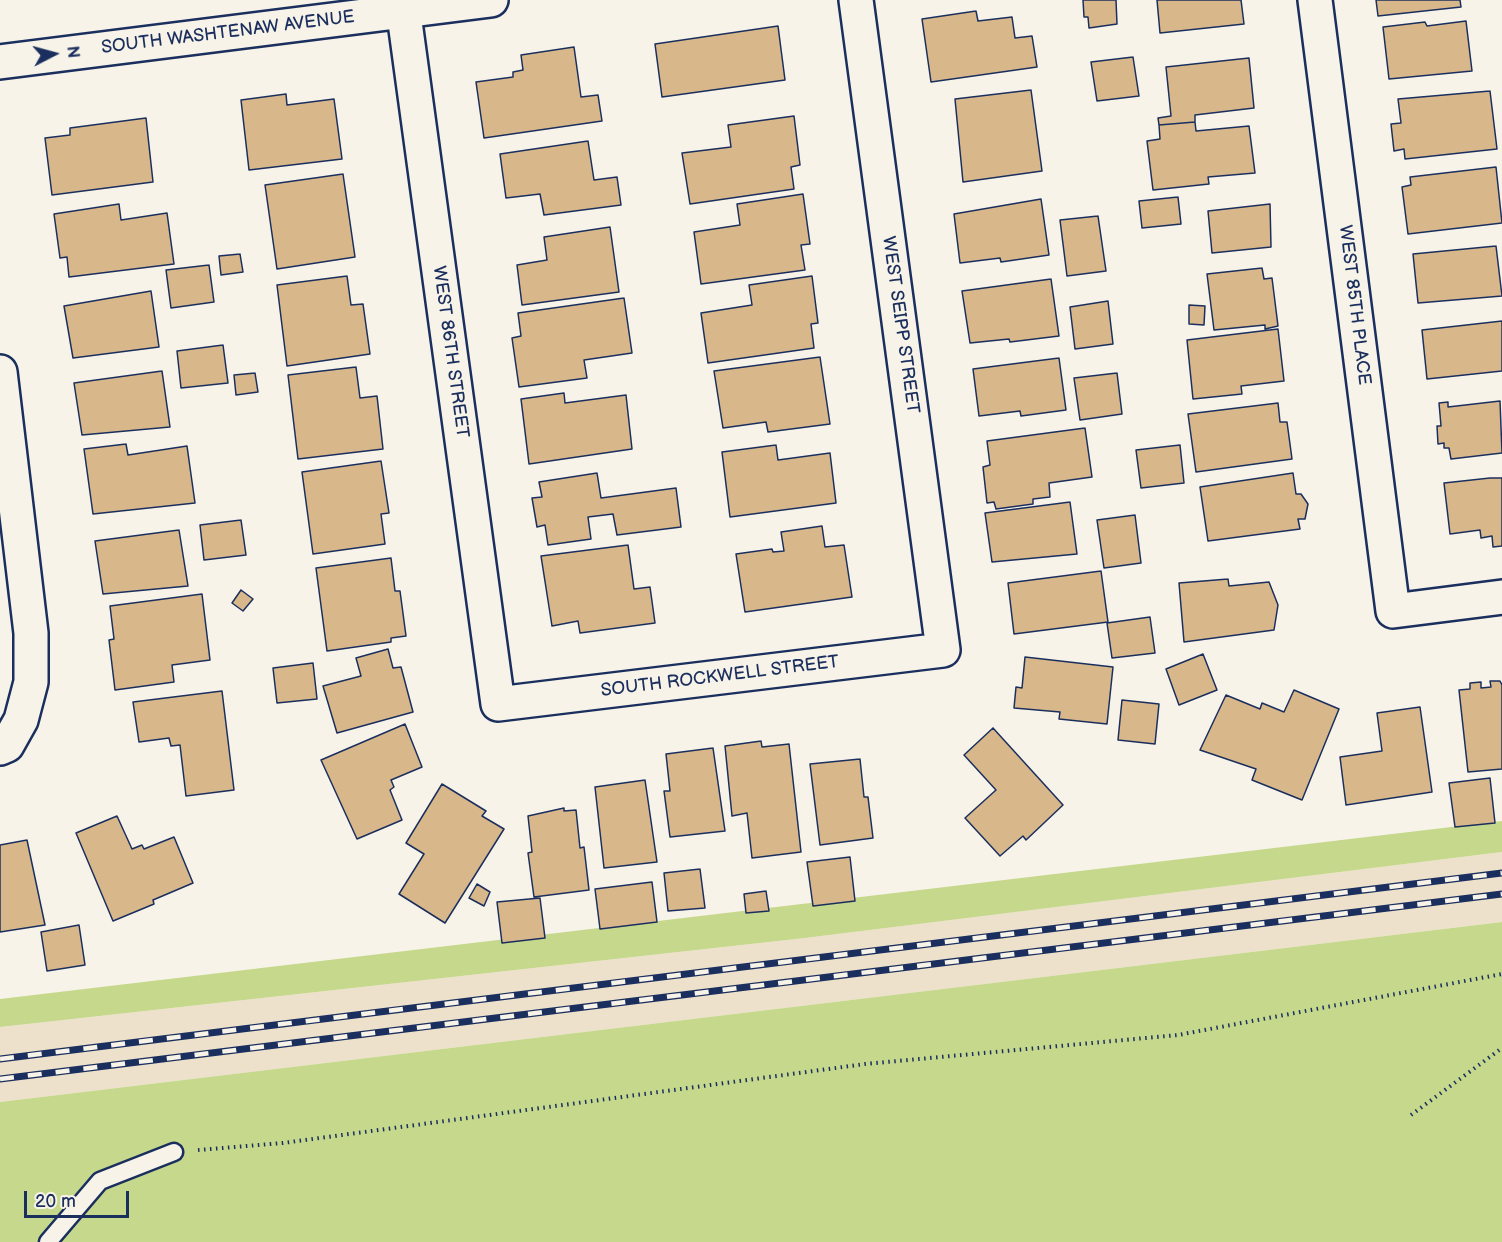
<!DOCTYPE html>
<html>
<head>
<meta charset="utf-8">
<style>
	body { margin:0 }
	#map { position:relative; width:1502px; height:1242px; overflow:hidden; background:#f7f3e8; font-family:"Balsamiq Sans",sans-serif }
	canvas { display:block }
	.north { position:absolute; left:24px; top:24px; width:60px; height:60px; -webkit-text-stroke:4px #f7f3e8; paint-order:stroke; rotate:84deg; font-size:16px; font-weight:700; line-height:24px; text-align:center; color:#1b2f5e }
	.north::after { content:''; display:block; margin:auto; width:21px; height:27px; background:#1b2f5e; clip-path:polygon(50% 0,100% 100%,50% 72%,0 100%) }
	.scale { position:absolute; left:24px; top:1191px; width:105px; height:27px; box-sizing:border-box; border:3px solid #1b2f5e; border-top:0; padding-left:8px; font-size:18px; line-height:21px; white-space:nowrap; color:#1b2f5e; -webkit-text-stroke:4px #f7f3e8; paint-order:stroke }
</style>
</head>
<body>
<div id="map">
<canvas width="1502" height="1242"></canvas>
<div class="north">N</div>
<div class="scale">20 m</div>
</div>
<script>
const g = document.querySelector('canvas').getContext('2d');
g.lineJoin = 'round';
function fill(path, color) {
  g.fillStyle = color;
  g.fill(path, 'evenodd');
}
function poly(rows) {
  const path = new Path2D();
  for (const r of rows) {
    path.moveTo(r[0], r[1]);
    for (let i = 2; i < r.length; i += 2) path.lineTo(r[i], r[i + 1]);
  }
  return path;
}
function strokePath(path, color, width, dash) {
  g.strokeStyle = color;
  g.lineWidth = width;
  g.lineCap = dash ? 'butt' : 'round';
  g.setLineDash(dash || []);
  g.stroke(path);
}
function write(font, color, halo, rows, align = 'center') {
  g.font = font + ' "Balsamiq Sans",sans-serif';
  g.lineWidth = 5;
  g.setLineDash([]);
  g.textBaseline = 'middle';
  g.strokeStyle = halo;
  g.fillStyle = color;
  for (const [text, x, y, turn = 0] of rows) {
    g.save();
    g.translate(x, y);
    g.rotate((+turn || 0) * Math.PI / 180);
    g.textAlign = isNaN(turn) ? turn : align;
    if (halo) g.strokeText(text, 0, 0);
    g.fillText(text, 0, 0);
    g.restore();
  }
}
fill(poly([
	[1502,852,1502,922,0,1102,0,1027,805,938]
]), '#eee1cc');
fill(poly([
	[1502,821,1502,852,805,938,0,1027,0,999],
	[1502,922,1502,1242,0,1242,0,1102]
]), '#c6d88c');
const building = poly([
	[1083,0,1116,0,1117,24,1089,28,1088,17,1084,17,1083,0],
	[1157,0,1241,0,1244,24,1160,33,1157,0],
	[1376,0,1460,0,1461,7,1378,16,1376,0],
	[976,11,978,21,1012,17,1015,38,1032,36,1037,67,931,82,922,19,976,11],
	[1466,21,1472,71,1389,79,1383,27,1425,22,1427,26,1466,21],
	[778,26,785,80,662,97,655,44,778,26],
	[574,47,581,97,598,95,602,121,484,138,476,82,513,77,513,72,523,70,521,55,574,47],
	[1133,57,1139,96,1097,101,1091,62,1133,57],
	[1249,58,1254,108,1195,115,1195,122,1159,125,1158,118,1171,116,1166,67,1249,58],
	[1031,90,1042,171,963,182,955,99,1031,90],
	[1490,91,1497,149,1405,159,1404,149,1394,151,1391,124,1401,123,1398,99,1490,91],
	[286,94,287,105,334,99,342,159,249,170,241,100,286,94],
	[794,116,800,165,791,167,794,189,690,204,682,153,731,147,728,125,794,116],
	[146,118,153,182,52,195,45,138,70,135,70,128,146,118],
	[1195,122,1196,131,1249,126,1255,173,1208,177,1209,184,1153,190,1147,141,1160,139,1159,125,1195,122],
	[588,141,594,180,617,177,621,205,544,215,540,194,506,198,500,154,588,141],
	[1496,167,1502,223,1408,234,1402,187,1411,185,1410,177,1496,167],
	[343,174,355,257,277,269,265,185,343,174],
	[803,194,810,244,801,245,805,270,701,284,694,232,740,225,737,204,803,194],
	[1178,197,1181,224,1142,228,1139,201,1178,197],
	[1041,199,1049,255,1001,262,1000,258,960,263,954,214,1041,199],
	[119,204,121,220,167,213,174,264,69,277,67,257,60,258,54,214,119,204],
	[1270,204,1271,247,1212,253,1208,211,1270,204],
	[1098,216,1106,271,1067,276,1060,220,1098,216],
	[610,227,619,292,522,305,517,265,547,260,544,237,610,227],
	[1496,246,1502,296,1418,303,1413,254,1496,246],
	[240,254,243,272,221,275,219,256,240,254],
	[209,265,214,302,171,308,166,270,209,265],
	[1262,268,1264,279,1272,278,1278,326,1265,329,1265,325,1214,330,1207,274,1262,268],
	[347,276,351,305,363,304,370,354,287,366,277,285,347,276],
	[812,276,818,323,811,324,814,348,708,363,701,313,752,305,749,285,812,276],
	[1051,279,1059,336,1010,342,1009,339,970,343,962,291,1051,279],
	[151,291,159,347,73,358,64,306,151,291],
	[624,298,632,353,584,360,587,378,519,387,512,338,521,336,518,313,624,298],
	[1108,301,1113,344,1075,349,1070,307,1108,301],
	[1189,305,1205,306,1204,325,1189,324,1189,305],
	[1502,321,1502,371,1427,379,1422,330,1502,321],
	[1278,329,1284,381,1241,386,1242,394,1193,399,1187,340,1278,329],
	[223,345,228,383,181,388,177,351,223,345],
	[820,357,830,424,768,432,766,422,723,428,714,371,820,357],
	[1059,358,1066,410,1021,416,1020,411,979,416,973,369,1059,358],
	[356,367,360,398,377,396,383,449,298,459,288,375,356,367],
	[162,371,170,427,82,435,74,383,162,371],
	[255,373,258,392,236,395,234,375,255,373],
	[1117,373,1122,414,1080,420,1074,378,1117,373],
	[564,393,565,403,626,395,632,449,529,464,521,399,564,393],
	[1500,401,1502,453,1451,459,1449,448,1444,448,1444,443,1438,444,1437,426,1441,426,1439,403,1448,402,1448,407,1500,401],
	[1278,403,1280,422,1287,422,1292,459,1196,472,1188,414,1278,403],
	[1085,428,1092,477,1049,483,1050,497,1033,499,1033,504,996,509,994,502,987,503,983,467,990,465,987,441,1085,428],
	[126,444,128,455,187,446,195,503,93,514,84,449,126,444],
	[776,445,778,460,830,453,836,503,730,517,722,452,776,445],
	[1180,445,1184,483,1141,488,1136,450,1180,445],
	[381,461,389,513,381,514,385,544,313,554,302,472,381,461],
	[597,473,601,498,676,488,681,527,617,535,613,514,588,517,591,539,548,545,545,525,537,527,532,498,542,497,539,482,597,473],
	[1293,473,1296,494,1301,494,1308,504,1305,519,1298,519,1300,529,1208,541,1200,487,1293,473],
	[1490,478,1502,478,1502,546,1493,547,1492,536,1481,538,1480,530,1450,534,1444,483,1490,478],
	[1070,502,1077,554,992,562,985,513,1070,502],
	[1135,515,1141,563,1104,568,1097,520,1135,515],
	[241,520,246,555,204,560,200,525,241,520],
	[822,526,825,547,844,545,852,597,745,612,736,554,772,549,773,552,784,551,781,532,822,526],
	[179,530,188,586,103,594,95,541,179,530],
	[628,545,634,589,650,587,655,623,580,633,578,621,552,626,541,556,628,545],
	[391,558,395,591,400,591,406,636,391,638,391,642,327,651,316,568,391,558],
	[1101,571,1108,622,1014,634,1008,583,1101,571],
	[1228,579,1229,586,1269,582,1278,605,1274,630,1184,642,1179,583,1228,579],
	[241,590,253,599,243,611,232,603,241,590],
	[202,594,210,660,172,665,174,682,115,690,109,640,114,639,110,606,202,594],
	[1150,617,1155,653,1112,658,1107,623,1150,617],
	[388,649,393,668,401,667,413,712,337,733,323,686,361,676,356,658,388,649],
	[1203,654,1217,690,1179,705,1166,669,1203,654],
	[1025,657,1113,667,1107,724,1059,719,1060,712,1014,708,1016,687,1022,688,1025,657],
	[313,663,317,699,277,703,273,668,313,663],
	[1490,681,1500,681,1502,685,1502,769,1468,772,1459,690,1470,689,1470,683,1481,682,1481,688,1491,687,1490,681],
	[1294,690,1339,709,1302,800,1252,780,1256,769,1200,750,1226,695,1260,709,1262,703,1284,712,1294,690],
	[222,691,234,790,186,796,180,745,171,746,169,738,139,742,133,702,222,691],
	[1122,700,1159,704,1155,744,1118,740,1122,700],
	[1420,707,1432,792,1346,805,1340,757,1382,751,1377,713,1420,707],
	[405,724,422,767,391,780,394,787,390,790,402,820,357,839,321,760,405,724],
	[993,728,1063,805,1026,840,1023,836,1000,856,965,818,996,790,964,755,993,728],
	[761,741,762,747,789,744,801,852,752,858,747,813,732,816,725,746,761,741],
	[713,748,725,831,670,837,664,791,670,791,666,754,713,748],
	[860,759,864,797,868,797,873,838,820,845,810,764,860,759],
	[1490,778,1495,823,1455,827,1449,783,1490,778],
	[645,780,657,862,604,868,595,787,645,780],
	[442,784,486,811,482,816,504,829,445,923,399,894,424,854,406,843,442,784],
	[564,808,564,811,576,810,580,848,584,847,589,890,534,897,528,853,532,852,528,816,564,808],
	[117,816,132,849,142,845,144,849,174,837,193,883,153,900,154,904,113,921,76,833,117,816],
	[27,840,45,925,0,932,0,845,27,840],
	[850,857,855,901,813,906,807,862,850,857],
	[700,869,705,908,668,911,664,873,700,869],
	[652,882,657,922,600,929,595,889,652,882],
	[477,884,490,892,484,906,469,898,477,884],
	[766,891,769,911,746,913,744,894,766,891],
	[540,898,545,938,502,943,497,902,540,898],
	[79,925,85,965,47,971,41,932,79,925]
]);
fill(building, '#d8b88b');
strokePath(building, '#1b2f5e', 1.5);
const lane = poly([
	[48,1242,100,1181,174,1152]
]);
const street = poly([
	[402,0,498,704,943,650,856,0],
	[1315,0,1393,611,1502,597],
	[0,62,491,0],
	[0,372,31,633,31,682,21,720,7,745,0,748]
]);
strokePath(lane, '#1b2f5e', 21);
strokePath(street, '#1b2f5e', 38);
strokePath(poly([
	[1411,1115,1502,1048],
	[198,1150,283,1143,865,1064,1178,1035,1502,974]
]), '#1b2f5e', 4, [1.5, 4.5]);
strokePath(lane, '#f7f3e8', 16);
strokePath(street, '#f7f3e8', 33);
const rail = poly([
	[0,1059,1502,873],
	[0,1079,1502,894]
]);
strokePath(rail, '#1b2f5e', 7);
strokePath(rail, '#f7f3e8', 4.5, [14]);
write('18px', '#1b2f5e', '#f7f3e8', [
	["SOUTH WASHTENAW AVENUE",228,33,-7],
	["WEST 85TH PLACE",1354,305,83],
	["WEST SEIPP STREET",900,325,82],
	["WEST 86TH STREET",450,352,82],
	["SOUTH ROCKWELL STREET",720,677,-7]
]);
</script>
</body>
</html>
